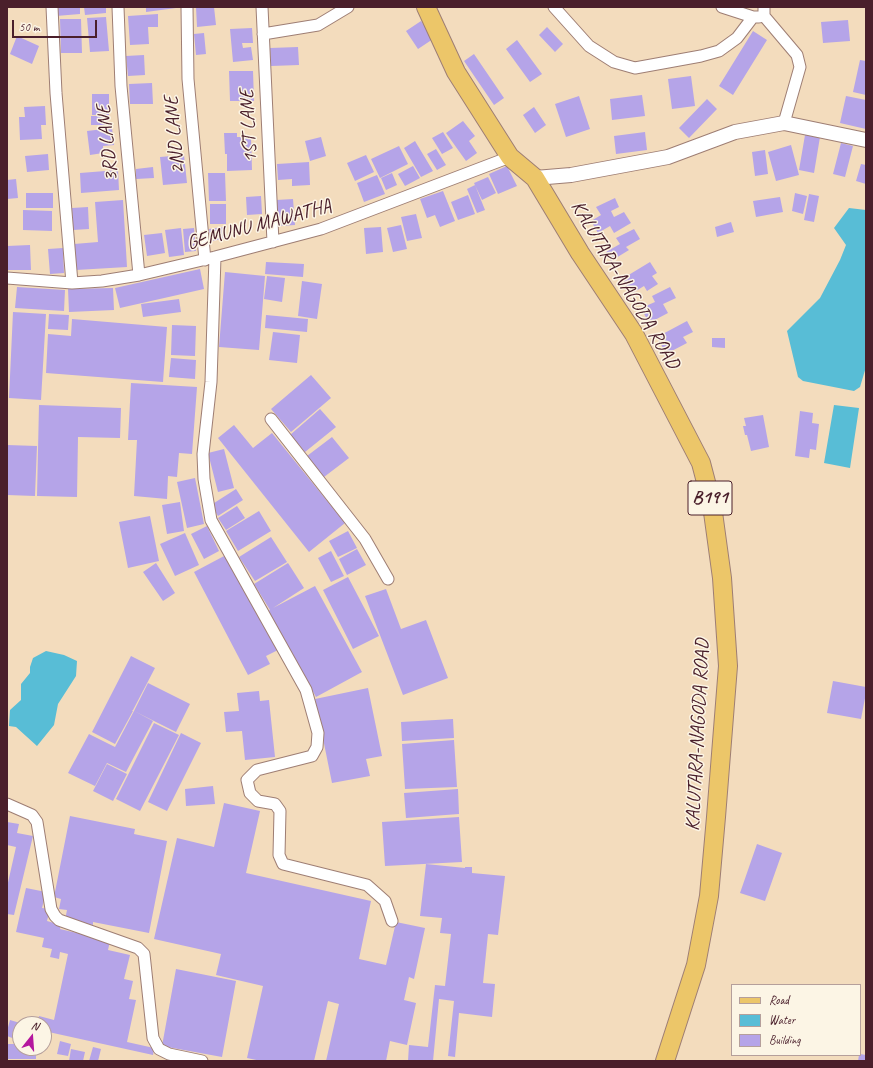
<!DOCTYPE html>
<html>
<head>
<meta charset="utf-8">
<style>
	body { margin:0 }
	#map { position:relative; width:873px; height:1068px; overflow:hidden; background:#f3dcbd; font-family:Caveat,sans-serif }
	canvas { display:block }
	.frame { position:absolute; inset:0; border:8px solid #4a1f2b; pointer-events:none }
	.legend { position:absolute; left:731px; top:984px; width:130px; height:72px; box-sizing:border-box; background:#fcf5e5; border:1px solid #b59f9b; margin:0; padding:5px 7px; list-style:none; font-size:12px; color:#4a1f2b }
	.legend li { display:flex; align-items:center; gap:8px; height:20px }
	.legend b { width:20px; border:1px solid #b59f9b }
	.north { position:absolute; left:12px; top:1016px; width:40px; height:40px; box-sizing:border-box; background:#fcf5e5; border:1px solid #b59f9b; border-radius:50%; rotate:17deg; font-size:11px; font-weight:700; line-height:16px; text-align:center; color:#4a1f2b }
	.north::after { content:''; display:block; margin:auto; width:14px; height:18px; background:#b5179e; clip-path:polygon(50% 0,100% 100%,50% 72%,0 100%) }
	.scale { position:absolute; left:12px; top:20px; width:85px; height:18px; box-sizing:border-box; border:2px solid #4a1f2b; border-top:0; padding-left:5px; font-size:12px; line-height:14px; white-space:nowrap; color:#4a1f2b; -webkit-text-stroke:3px #fcf5e5; paint-order:stroke }
</style>
</head>
<body>
<div id="map">
<canvas width="873" height="1068"></canvas>
<div class="frame"></div>
<ul class="legend">
<li><b style="height:5px;background:#ecc669"></b>Road</li>
<li><b style="height:11px;background:#58bdd6"></b>Water</li>
<li><b style="height:11px;background:#b5a4e8"></b>Building</li>
</ul>
<div class="north">N</div>
<div class="scale">50 m</div>
</div>
<script>
const g = document.querySelector('canvas').getContext('2d');
g.lineJoin = 'round';
function fill(path, color) {
  g.fillStyle = color;
  g.fill(path, 'evenodd');
}
function poly(rows) {
  const path = new Path2D();
  for (const r of rows) {
    path.moveTo(r[0], r[1]);
    for (let i = 2; i < r.length; i += 2) path.lineTo(r[i], r[i + 1]);
  }
  return path;
}
function strokePath(path, color, width, dash) {
  g.strokeStyle = color;
  g.lineWidth = width;
  g.lineCap = dash ? 'butt' : 'round';
  g.setLineDash(dash || []);
  g.stroke(path);
}
function write(font, color, halo, rows, align = 'center') {
  g.font = font + ' Caveat,sans-serif';
  g.lineWidth = 3;
  g.setLineDash([]);
  g.textBaseline = 'middle';
  g.strokeStyle = halo;
  g.fillStyle = color;
  for (const [text, x, y, turn = 0] of rows) {
    g.save();
    g.translate(x, y);
    g.rotate((+turn || 0) * Math.PI / 180);
    g.textAlign = isNaN(turn) ? turn : align;
    if (halo) g.strokeText(text, 0, 0);
    g.fillText(text, 0, 0);
    g.restore();
  }
}
fill(poly([
	[849,208,866,210,866,367,860,387,854,391,803,381,798,377,787,331,820,298,840,260,846,245,834,228],
	[834,405,859,408,850,468,824,463],
	[46,651,64,655,77,661,76,676,58,704,54,725,37,746,16,727,9,726,10,710,21,700,21,684,30,673,30,667,33,658]
]), '#58bdd6');
fill(poly([
	[55,7,80,7,80,14,56,16],
	[84,7,106,7,106,13,85,15],
	[146,7,176,7,176,8,146,12],
	[196,7,214,7,216,25,197,27],
	[158,14,158,27,148,27,149,44,130,45,128,16],
	[106,17,109,51,90,52,87,18],
	[60,19,81,19,82,53,61,53],
	[848,20,850,41,823,43,821,22],
	[421,21,433,39,418,49,406,31],
	[547,27,563,44,555,52,539,35],
	[252,28,253,43,242,43,243,48,251,47,253,60,233,62,230,29],
	[753,31,767,40,733,95,719,86],
	[204,33,206,54,196,55,194,34],
	[17,36,39,46,32,64,10,54],
	[517,40,542,74,530,82,506,49],
	[298,47,299,65,271,66,270,48],
	[474,54,504,98,494,105,464,61],
	[144,55,145,75,128,76,126,56],
	[860,60,866,61,866,95,853,92],
	[229,71,253,71,254,101,230,101],
	[691,76,695,106,672,109,668,79],
	[152,83,153,104,130,104,129,84],
	[92,94,109,94,109,115,92,115],
	[642,95,645,116,612,120,610,99],
	[579,96,590,129,566,137,555,104],
	[846,96,866,100,866,129,840,123],
	[707,99,717,109,689,138,679,128],
	[45,106,46,125,41,125,42,139,20,140,19,117,25,117,24,107],
	[534,107,546,125,535,133,523,115],
	[91,116,106,116,106,125,91,125],
	[463,121,475,136,469,141,477,153,466,161,446,133],
	[112,128,114,145,103,146,103,153,90,155,87,131],
	[443,132,453,148,442,154,432,138],
	[645,132,647,150,616,154,614,136],
	[224,133,237,133,237,137,251,137,252,170,227,171,227,154,225,154],
	[805,135,820,137,814,173,799,170],
	[321,137,326,156,310,161,305,141],
	[415,141,433,171,421,177,404,148],
	[841,143,853,146,845,177,833,174],
	[791,145,799,175,776,181,768,152],
	[399,146,408,164,380,178,371,159],
	[436,149,446,165,437,170,427,154],
	[765,150,768,174,755,176,752,152],
	[48,154,49,170,27,172,25,156],
	[184,155,187,183,163,185,160,157],
	[366,155,374,172,355,181,347,163],
	[309,162,310,185,292,186,292,179,278,180,277,164],
	[861,164,866,165,866,184,856,181],
	[413,166,420,178,405,186,398,174],
	[507,166,517,186,498,194,489,174],
	[153,167,154,178,136,179,136,169],
	[118,170,119,190,81,193,80,173],
	[208,173,225,173,226,201,209,201],
	[392,173,397,185,386,190,381,178],
	[377,175,385,194,364,202,357,183],
	[488,177,496,193,482,200,474,183],
	[16,179,18,198,7,199,7,180],
	[475,185,485,210,477,213,467,189],
	[443,191,455,221,440,227,435,215,427,218,420,199],
	[26,193,53,193,53,208,26,208],
	[795,193,807,196,803,214,792,211],
	[809,194,819,196,814,222,804,220],
	[468,195,475,214,458,220,451,202],
	[261,196,262,214,247,215,246,197],
	[780,197,783,212,756,217,753,201],
	[615,198,619,207,611,211,614,217,624,212,631,223,614,233,610,226,598,233,591,221,601,215,596,207],
	[293,199,295,225,279,226,276,200],
	[123,200,127,267,76,270,74,244,98,242,95,202],
	[210,204,226,204,226,224,210,224],
	[88,207,89,229,73,230,72,208],
	[23,210,52,211,52,231,23,230],
	[416,214,422,238,407,241,401,217],
	[731,222,734,232,717,237,715,227],
	[401,225,407,249,393,252,387,228],
	[223,227,224,239,211,241,209,229],
	[381,227,383,252,366,254,364,228],
	[181,228,184,255,169,257,165,230],
	[194,228,196,251,185,252,183,229],
	[634,229,640,239,626,247,629,250,611,261,606,252,620,244,616,238],
	[162,233,165,253,147,256,144,235],
	[30,245,31,270,7,270,7,246],
	[63,248,64,273,50,274,48,249],
	[266,262,304,264,303,277,265,274],
	[650,262,657,273,652,276,658,284,647,291,644,286,631,294,622,279],
	[200,269,204,289,120,308,115,288],
	[225,272,265,276,259,350,219,347],
	[267,276,285,278,282,302,264,299],
	[302,281,322,284,317,319,298,316],
	[17,287,65,290,64,311,15,308],
	[670,287,676,298,663,304,668,313,649,323,641,308,655,302,652,296],
	[113,288,114,310,69,312,68,289],
	[179,299,181,312,143,317,141,304],
	[13,312,46,314,41,400,9,398],
	[49,314,69,315,68,330,48,329],
	[266,315,308,319,307,332,265,328],
	[72,319,167,327,163,382,46,373,48,334,71,336],
	[687,321,693,332,683,337,687,343,666,354,657,337],
	[172,325,196,326,195,356,171,355],
	[273,332,300,335,297,363,269,360],
	[712,338,725,338,725,348,712,347],
	[171,358,196,360,195,379,169,377],
	[311,375,331,398,291,432,271,409],
	[131,383,197,387,192,454,179,453,177,477,168,476,167,499,134,496,137,440,128,440],
	[39,405,121,408,120,438,78,437,77,497,37,496],
	[320,409,336,427,305,452,290,435],
	[800,411,813,413,812,423,819,424,816,450,810,449,809,458,795,456],
	[763,415,769,447,751,451,747,435,745,435,743,426,746,426,744,418],
	[234,425,253,448,272,433,345,523,309,552,218,438],
	[332,437,349,458,324,477,307,456],
	[7,445,37,446,35,496,7,495],
	[224,449,234,488,218,492,208,453],
	[195,478,204,524,187,528,177,482],
	[236,489,243,500,218,516,211,505],
	[180,502,184,531,167,534,162,505],
	[237,506,245,518,226,530,218,518],
	[259,511,271,531,238,551,226,531],
	[150,516,159,561,128,568,119,522],
	[207,526,219,551,204,559,191,534],
	[348,531,357,548,338,557,329,541],
	[185,533,199,565,175,576,160,544],
	[271,537,287,562,255,581,239,557],
	[357,549,366,565,347,575,339,559],
	[331,551,344,576,331,582,318,558],
	[226,555,278,650,266,656,270,664,248,675,194,572],
	[156,563,175,593,163,601,143,572],
	[288,563,304,588,273,608,315,586,362,672,316,697,268,611,270,610,254,584],
	[348,577,379,636,353,649,323,590],
	[386,589,401,629,426,620,448,678,403,695,365,596],
	[131,656,155,668,133,710,132,710,133,711,115,744,92,732],
	[833,681,866,687,866,693,861,719,827,713],
	[148,683,190,704,176,732,134,711],
	[368,688,382,756,366,759,370,776,332,783,315,699],
	[259,691,260,701,269,700,275,757,245,760,242,731,226,732,224,712,239,711,237,693],
	[134,711,153,721,126,772,107,763,95,786,68,773,89,734,115,747],
	[453,719,454,738,402,741,401,722],
	[154,723,179,735,140,811,116,799],
	[181,733,201,743,167,811,148,802],
	[454,740,457,787,405,789,402,744],
	[107,764,127,774,113,801,93,791],
	[213,786,215,804,186,806,185,789],
	[458,789,459,814,406,818,404,793],
	[224,803,260,811,246,873,371,901,359,959,386,965,396,922,425,928,414,979,409,977,404,1000,416,1003,407,1045,390,1041,386,1061,326,1061,339,1004,328,1001,314,1061,261,1061,247,1058,263,986,216,975,221,954,154,939,177,838,214,847],
	[70,816,135,829,134,834,167,841,149,933,93,922,93,925,65,920,67,910,59,909,61,899,54,897],
	[459,817,462,862,385,866,382,822],
	[7,822,19,824,17,833,33,836,14,915,7,914,7,887,16,847,7,845],
	[757,844,782,853,765,901,740,893],
	[426,864,465,868,465,867,472,867,472,873,505,876,498,935,488,934,483,983,495,984,492,1017,459,1013,455,1057,448,1056,454,1001,439,999,433,1061,408,1061,409,1045,428,1047,435,985,445,986,451,934,440,933,442,918,420,916],
	[26,888,46,892,42,908,50,909,47,921,61,925,60,929,110,941,108,950,130,955,124,979,133,981,129,999,136,1000,127,1042,154,1048,153,1055,44,1031,44,1024,37,1024,39,1016,54,1020,68,954,60,952,59,959,50,957,52,949,42,947,44,938,16,932],
	[176,969,236,981,222,1057,162,1046],
	[10,1020,20,1023,20,1041,7,1036,7,1031],
	[60,1041,71,1044,68,1056,57,1054],
	[7,1044,20,1044,20,1048,36,1048,36,1059,7,1059],
	[93,1047,101,1049,98,1061,89,1061],
	[71,1049,85,1052,83,1061,69,1061],
	[860,1054,866,1055,866,1061,858,1061,859,1055]
]), '#b5a4e8');
const minor = poly([
	[52,7,56,93,72,283],
	[118,7,121,86,139,275],
	[187,7,188,79,205,260],
	[262,7,273,242],
	[554,7,589,46,614,62,635,68,701,56,719,51,737,38,753,17],
	[722,7,753,17,759,17],
	[764,7,764,16,797,55,800,67,784,123],
	[263,34,318,25,348,7],
	[215,257,211,382,203,454,204,479,211,520,306,690,318,733,317,747,312,756,257,770,247,780,250,793,258,801,275,804,280,811,279,855,283,864,367,885,385,901,392,921],
	[7,278,72,283,102,281,139,275,215,257,321,229,510,157],
	[271,419,365,539,388,579],
	[7,804,32,815,37,822,51,909,55,916,59,920,138,948,144,954,153,1038,159,1049,169,1054,202,1061]
]);
const tertiary = poly([
	[535,178,571,175,668,157,735,132,784,123,866,140]
]);
const primary = poly([
	[426,7,456,72,510,157,535,178,580,253,634,334,701,463,712,505,722,578,728,666,716,817,709,896,696,965,665,1061]
]);
strokePath(minor, '#9e7e74', 13);
strokePath(tertiary, '#9e7e74', 16);
strokePath(primary, '#9e7e74', 20);
strokePath(minor, '#fff', 11);
strokePath(tertiary, '#fff', 14);
strokePath(primary, '#ecc669', 18);
for (const [x, y, w] of [
	[710,498,44]
]) {
  const box = new Path2D();
  box.roundRect(x - w / 2, y - 17, w, 34, 3);
  g.fillStyle = '#fcf5e5';
  g.fill(box);
  strokePath(box, '#4a1f2b', 1);
}
write('bold 19px', '#4a1f2b', null, [
	["B191",710,498]
]);
write('20px', '#4a1f2b', '#fcf5e5', [
	["1ST LANE",249,126,-93],
	["2ND LANE",175,135,-95],
	["3RD LANE",108,143,-96],
	["GEMUNU MAWATHA",259,225,-15],
	["KALUTARA-NAGODA ROAD",625,285,59],
	["KALUTARA-NAGODA ROAD",698,735,-87]
]);
</script>
</body>
</html>
